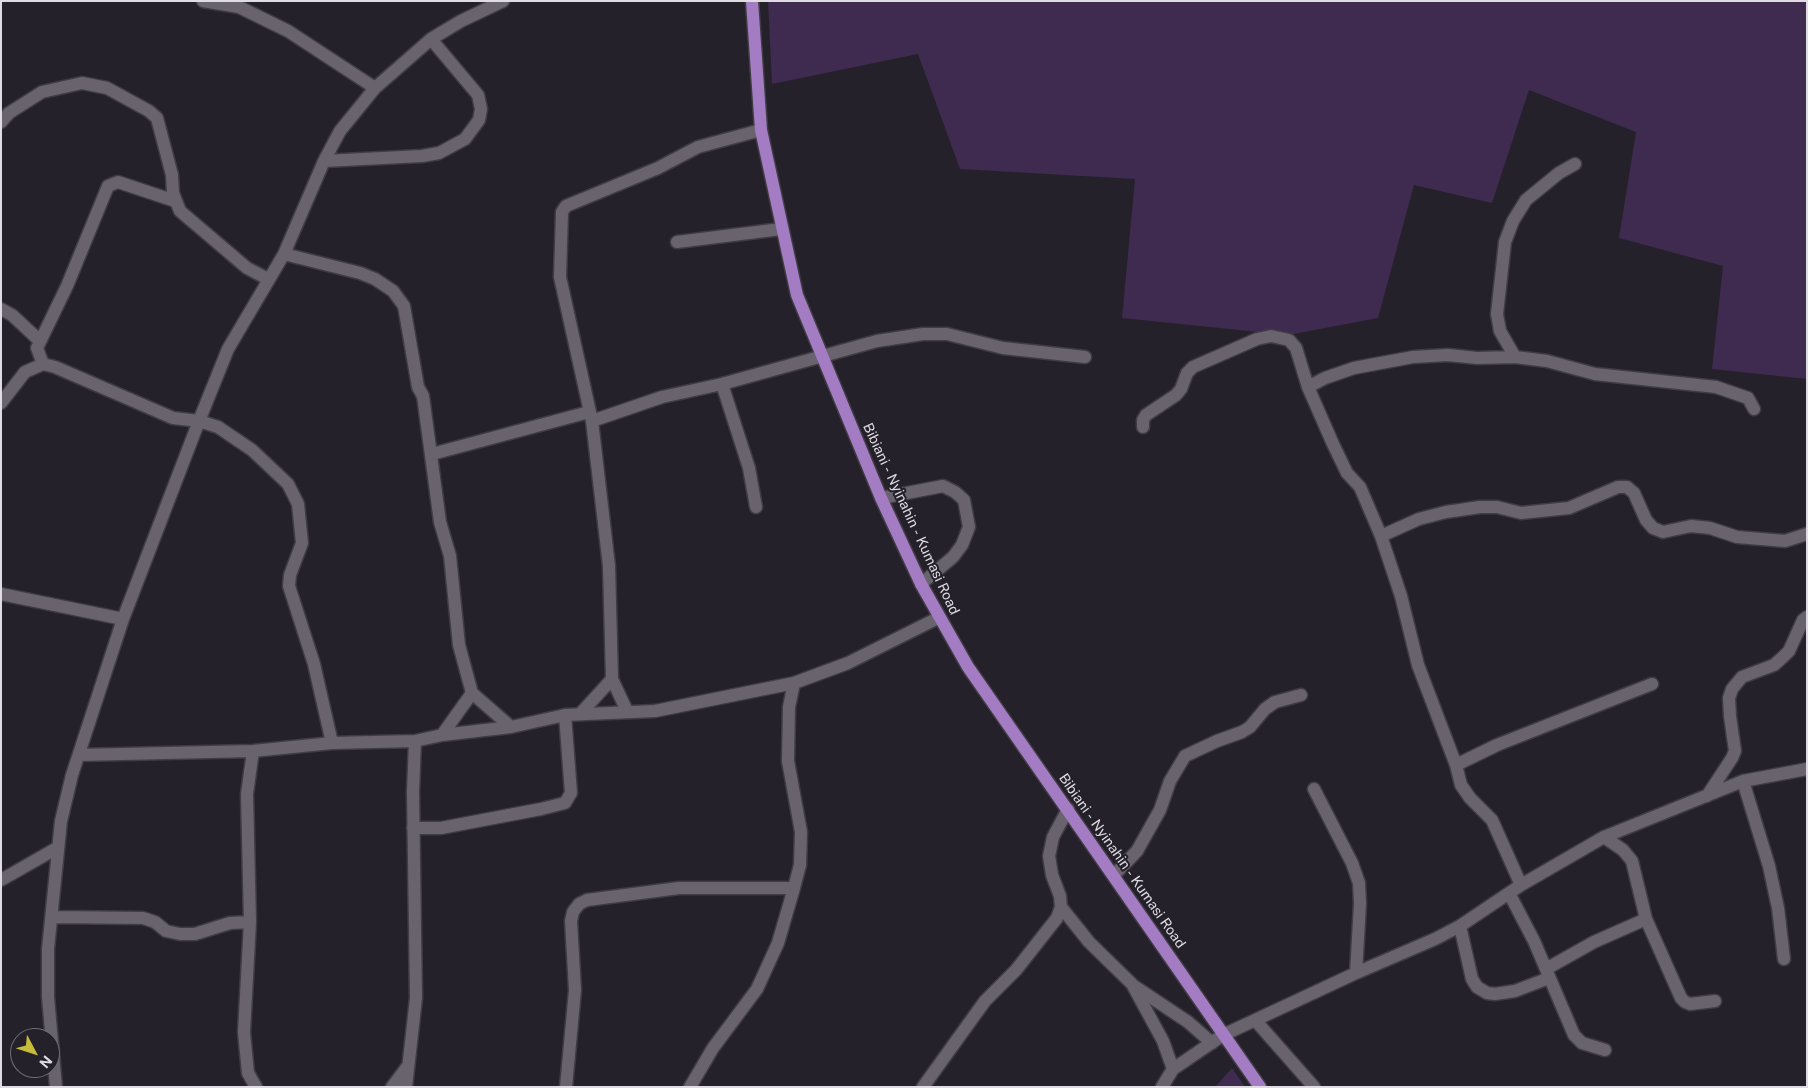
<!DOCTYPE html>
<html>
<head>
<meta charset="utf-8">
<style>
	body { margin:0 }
	#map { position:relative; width:1808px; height:1088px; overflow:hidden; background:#25212a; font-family:"Public Sans",sans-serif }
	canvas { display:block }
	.frame { position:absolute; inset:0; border:2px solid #dfdce2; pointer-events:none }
	.north { position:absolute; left:10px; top:1028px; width:50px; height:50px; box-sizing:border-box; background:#25212a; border:1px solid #6f6c74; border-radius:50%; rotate:130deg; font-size:14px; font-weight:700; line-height:20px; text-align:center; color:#dfdce2 }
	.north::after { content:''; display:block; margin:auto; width:18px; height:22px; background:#c7bb3c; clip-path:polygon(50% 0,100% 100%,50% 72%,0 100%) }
</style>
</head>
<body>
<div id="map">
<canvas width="1808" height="1088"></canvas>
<div class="frame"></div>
<div class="north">N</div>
</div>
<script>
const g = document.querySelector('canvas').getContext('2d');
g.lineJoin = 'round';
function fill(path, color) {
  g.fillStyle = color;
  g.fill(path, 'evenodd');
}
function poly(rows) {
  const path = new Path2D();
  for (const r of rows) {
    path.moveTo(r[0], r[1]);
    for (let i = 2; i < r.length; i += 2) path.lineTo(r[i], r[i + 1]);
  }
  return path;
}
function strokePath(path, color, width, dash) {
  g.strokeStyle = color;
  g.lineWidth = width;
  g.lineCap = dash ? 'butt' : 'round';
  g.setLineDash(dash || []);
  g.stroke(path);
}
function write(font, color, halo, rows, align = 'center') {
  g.font = font + ' "Public Sans",sans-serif';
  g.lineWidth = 4;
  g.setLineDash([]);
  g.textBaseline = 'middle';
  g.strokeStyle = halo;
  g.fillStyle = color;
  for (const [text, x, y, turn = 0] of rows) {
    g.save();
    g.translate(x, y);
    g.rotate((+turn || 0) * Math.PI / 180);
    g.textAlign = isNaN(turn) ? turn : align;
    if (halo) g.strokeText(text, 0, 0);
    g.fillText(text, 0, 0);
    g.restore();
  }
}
fill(poly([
	[768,1,1807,1,1807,379,1712,369,1723,266,1619,238,1636,132,1529,90,1492,203,1414,185,1378,318,1288,335,1122,318,1135,179,960,169,918,54,772,84],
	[1232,1068,1245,1087,1215,1087]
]), '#3e2b4f');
const minor = poly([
	[203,1,239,7,288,31,375,88],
	[1,122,9,113,42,92,82,83,107,88,149,111,157,118,172,175,173,193,180,211,247,268,268,279],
	[324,161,422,156,439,153,465,139,479,120,481,109,478,95,431,39],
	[677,242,781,229],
	[284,254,360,273,375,279,393,291,404,306,418,387,423,396,440,522,450,556,459,645,472,693,511,727],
	[1,309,12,315,40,341],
	[1515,357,1500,331,1497,314,1505,242,1513,221,1526,200,1559,173,1575,164],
	[43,364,37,348,67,286,108,186,118,182,175,201],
	[722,384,749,468,756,507],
	[1308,387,1325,378,1354,368,1413,357,1448,355,1477,358,1515,357,1547,361,1595,374,1716,387,1748,398,1754,409],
	[1,403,25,372,43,364,55,367,173,418,199,421,218,427,252,450,288,484,298,504,302,543,290,575,289,586,314,664,332,743],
	[592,421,662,397,722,384,877,341,923,334,947,334,1003,348,1085,357],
	[1143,427,1143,420,1146,415,1176,395,1181,389,1187,373,1193,367,1257,339,1271,336,1289,340,1296,348,1308,387,1333,444,1347,473,1360,487,1381,536],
	[432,454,589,412],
	[881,498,943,486,955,492,964,500,969,527,962,545,953,557,921,584],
	[1,594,123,619],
	[627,711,612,679,609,566,592,421,560,277,562,212,566,206,658,168,698,147,761,130],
	[580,714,612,679],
	[442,735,472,693],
	[253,751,247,794,250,922,244,1032,248,1073,256,1087],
	[79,755,253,751,332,743,415,741,442,735,511,727,565,715,655,711,794,683,848,663,938,618],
	[1456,765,1497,745,1652,684],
	[1743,781,1769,866,1778,908,1784,959],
	[1314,789,1352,863,1359,883,1360,904,1356,973],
	[1707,796,1732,758,1735,751,1730,716,1729,698,1732,689,1742,677,1774,665,1783,657,1789,651,1803,620,1807,617],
	[413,828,441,828,541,809,565,803,571,793,565,715],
	[1604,837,1623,850,1632,861,1646,919,1681,998,1685,1002,1690,1004,1715,1001],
	[1114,875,1137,851,1160,810,1170,781,1185,756,1217,741,1242,732,1250,727,1265,709,1275,702,1301,695],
	[1,880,57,848],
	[1521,885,1492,820,1470,798,1461,785,1456,765,1418,665,1401,596,1381,536,1419,519,1446,512,1480,507,1497,507,1521,513,1569,508,1618,487,1627,487,1634,493,1646,520,1653,528,1663,532,1691,526,1710,528,1737,537,1785,541,1807,534],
	[1509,893,1534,941,1574,1035,1582,1043,1605,1050],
	[1061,907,1089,942,1132,984,1163,1041,1173,1069],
	[52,917,143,918,155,922,166,931,180,934,195,934,230,923,250,922],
	[1460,926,1472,979,1477,987,1487,993,1495,994,1515,991,1549,978],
	[1546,969,1594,942,1646,919],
	[1134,986,1188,1022,1212,1043],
	[1255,1020,1314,1087],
	[56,1087,48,997,48,949,61,821,72,775,123,619,199,421,228,349,284,254,324,161,340,131,375,88,431,39,461,21,503,1],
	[392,1087,407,1067],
	[406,1087,416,998,413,792,415,741],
	[566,1087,575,990,571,921,573,912,579,904,587,900,679,888,794,888],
	[690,1087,713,1048,757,989,778,943,794,888,800,865,801,832,788,761,789,707,794,683],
	[923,1087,985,1001,1016,970,1057,918,1061,907,1060,896,1052,875,1049,856,1053,837,1068,809],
	[1162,1087,1173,1069,1223,1035,1356,973,1435,939,1460,926,1521,885,1604,837,1743,781,1807,769]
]);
const major = poly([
	[752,1,761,130,797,295,881,498,921,584,968,667,1260,1087]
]);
strokePath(minor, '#403c44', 15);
strokePath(major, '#403c44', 15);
strokePath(minor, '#69636e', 12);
strokePath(major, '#a37cc3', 12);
write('14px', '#dfdce2', '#25212a', [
	["Bibiani - Nyinahin - Kumasi Road",911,519,65],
	["Bibiani - Nyinahin - Kumasi Road",1122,861,55]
]);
</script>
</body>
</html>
